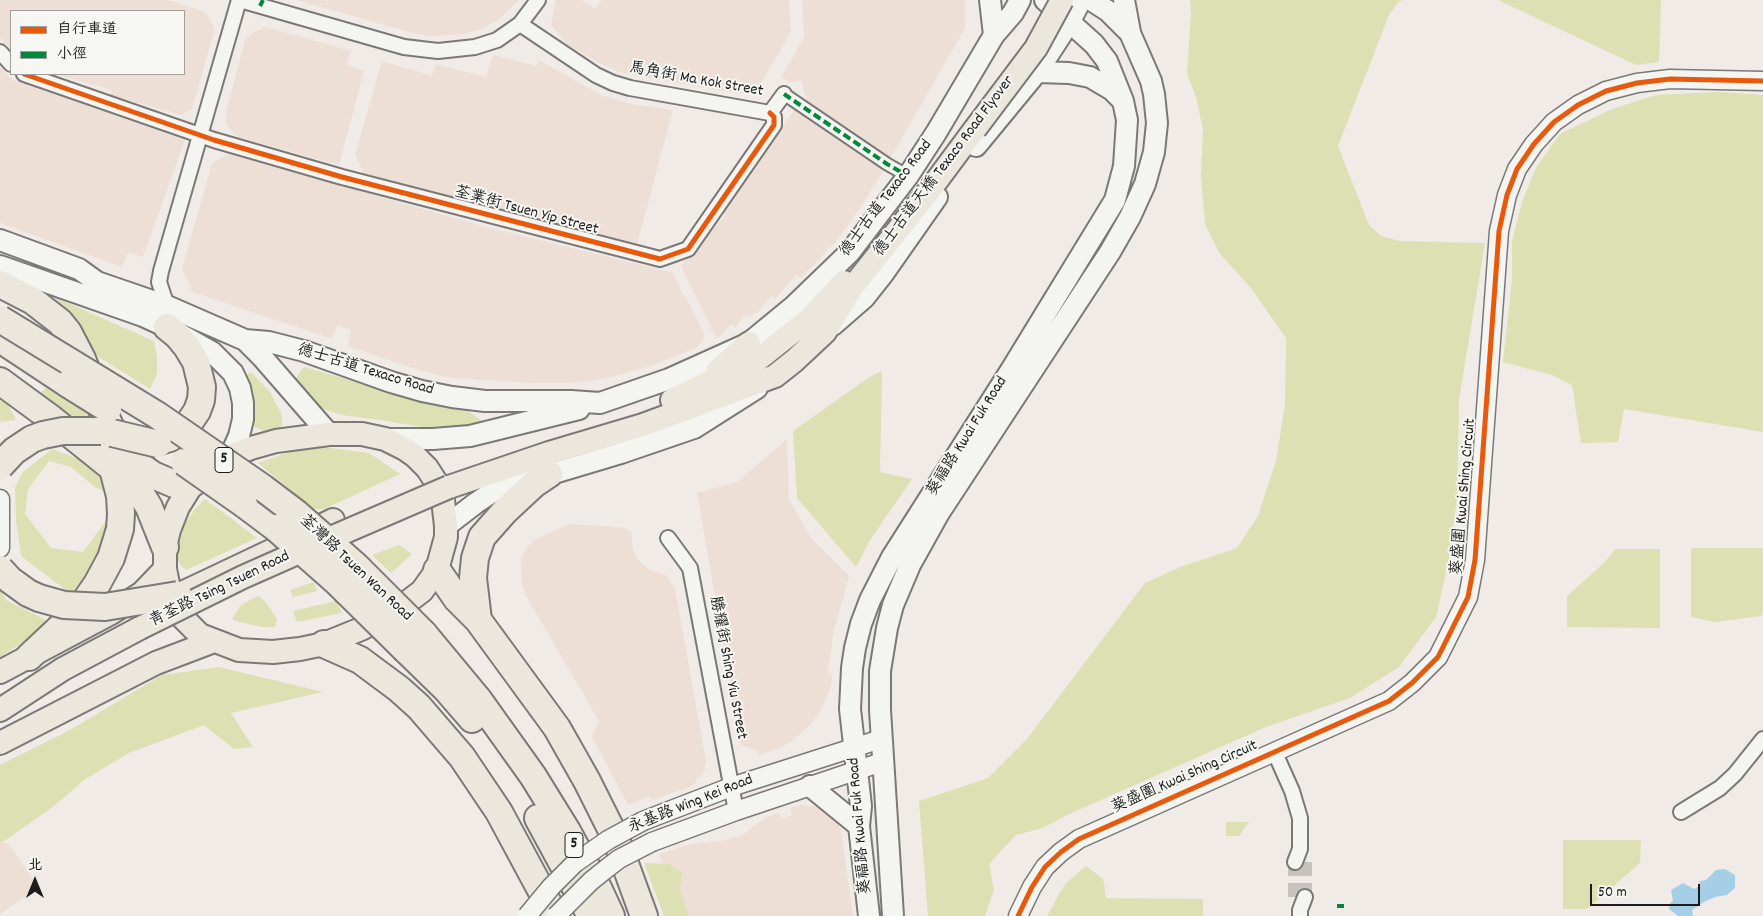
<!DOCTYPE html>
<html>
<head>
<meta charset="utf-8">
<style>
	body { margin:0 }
	#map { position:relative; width:1763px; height:916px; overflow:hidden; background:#f0ebe6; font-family:Dekko,"LXGW WenKai TC",sans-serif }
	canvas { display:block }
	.legend { position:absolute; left:10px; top:10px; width:175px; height:65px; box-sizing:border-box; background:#f6f6f2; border:1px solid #9f9f9c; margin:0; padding:6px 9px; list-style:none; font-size:15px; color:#1c1c1c }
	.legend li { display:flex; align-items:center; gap:10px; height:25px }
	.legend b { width:25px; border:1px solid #9f9f9c }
	.north { position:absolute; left:10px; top:856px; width:50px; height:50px; -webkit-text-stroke:4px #f6f6f2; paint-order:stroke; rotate:0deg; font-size:14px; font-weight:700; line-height:20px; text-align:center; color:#1c1c1c }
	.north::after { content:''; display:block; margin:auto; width:18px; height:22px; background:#1c1c1c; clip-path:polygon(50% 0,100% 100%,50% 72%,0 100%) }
	.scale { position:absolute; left:1590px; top:884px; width:110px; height:22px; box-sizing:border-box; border:2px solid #1c1c1c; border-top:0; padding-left:6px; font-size:15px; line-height:18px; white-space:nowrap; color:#1c1c1c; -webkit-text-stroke:4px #f6f6f2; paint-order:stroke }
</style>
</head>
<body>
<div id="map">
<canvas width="1763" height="916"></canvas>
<ul class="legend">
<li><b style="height:6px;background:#e8590c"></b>自行車道</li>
<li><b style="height:6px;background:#00873e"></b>小徑</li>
</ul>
<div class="north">北</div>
<div class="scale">50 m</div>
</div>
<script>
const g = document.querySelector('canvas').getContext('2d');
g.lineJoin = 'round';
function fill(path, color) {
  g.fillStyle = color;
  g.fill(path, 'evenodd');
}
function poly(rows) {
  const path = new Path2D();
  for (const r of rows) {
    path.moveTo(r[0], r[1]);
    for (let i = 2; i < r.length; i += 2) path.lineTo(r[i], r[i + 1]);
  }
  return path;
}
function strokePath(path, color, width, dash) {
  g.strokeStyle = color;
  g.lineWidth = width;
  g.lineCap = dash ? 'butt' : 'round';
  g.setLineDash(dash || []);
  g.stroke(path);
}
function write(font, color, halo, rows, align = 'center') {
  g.font = font + ' Dekko,"LXGW WenKai TC",sans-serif';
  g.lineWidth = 4;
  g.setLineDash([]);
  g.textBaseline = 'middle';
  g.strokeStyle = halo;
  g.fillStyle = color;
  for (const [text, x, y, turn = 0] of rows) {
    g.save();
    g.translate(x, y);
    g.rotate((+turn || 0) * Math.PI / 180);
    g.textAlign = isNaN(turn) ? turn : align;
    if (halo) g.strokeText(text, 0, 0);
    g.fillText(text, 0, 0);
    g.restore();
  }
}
fill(poly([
	[0,0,168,0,205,12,215,28,192,109,181,115,110,95,112,90,55,74,184,74,184,11,11,11,11,49,0,38],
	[296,0,519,0,497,21,481,29,464,34,430,36,413,33],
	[556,0,581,0,595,9,602,0,789,0,791,32,761,83,744,93,740,94,637,76,620,72,601,64,568,45,551,25],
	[802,0,965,0,965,28,890,159,808,104,801,80,791,82,781,78,804,37],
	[263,26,351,51,347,66,364,71,339,165,238,137,228,127,226,121,227,108,246,37,248,37,255,31,262,30],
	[493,55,537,66,539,60,601,95,631,104,673,110,637,244,497,209,364,173,355,155,382,61,432,76,435,66,438,65,486,77],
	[0,67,13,80,185,140,143,257,128,252,122,267,0,223],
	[796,108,885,168,863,203,839,238,801,278,796,275,775,299,771,296,757,313,755,312,750,317,746,314,735,328,731,324,722,335,716,338,681,266,725,215,721,211],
	[228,154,483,226,674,273,683,295,685,295,704,334,703,342,698,345,698,347,651,366,612,377,593,380,572,383,532,383,451,378,418,370,348,346,351,330,337,325,332,339,193,292,182,269,212,163],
	[787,439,789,499,811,538,849,576,833,634,829,666,827,667,832,676,831,685,827,697,819,713,809,726,794,739,781,747,759,755,757,750,741,745,697,493,737,482],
	[569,524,620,527,631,531,633,550,636,557,648,569,666,575,675,589,706,761,705,769,702,776,696,779,697,782,689,787,652,800,650,796,628,805,592,737,599,721,526,596,522,584,521,559,528,546,535,540],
	[801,805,819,807,827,812,836,820,841,830,853,916,681,916,659,854,691,844,721,841,742,835,767,817,779,812,781,819,792,815,790,808],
	[0,843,8,843,39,888,0,914]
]), '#eddfd5');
fill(poly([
	[1190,0,1403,0,1398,2,1389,15,1338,146,1369,225,1381,236,1400,241,1485,243,1459,399,1457,498,1449,559,1436,617,1399,667,1350,698,1266,727,1067,815,1043,828,1016,835,989,864,994,890,985,916,928,916,919,801,988,778,1027,739,1145,583,1180,567,1237,548,1258,516,1276,461,1285,404,1286,338,1251,288,1220,254,1205,224,1201,175,1203,129,1196,97,1187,74,1191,13],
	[1498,0,1661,0,1659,62,1636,65],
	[1718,92,1763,95,1763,432,1624,409,1618,442,1581,443,1572,385,1552,375,1503,362,1512,280,1512,241,1522,202,1537,166,1560,134,1612,109,1656,95],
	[54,297,154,341,157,357,157,374,150,389,94,354,85,333],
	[304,367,422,401,467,410,484,423,465,430,439,430,387,421,342,415,321,408,311,399,294,381],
	[882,371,880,472,912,479,870,540,856,567,797,498,793,431,868,378],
	[251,372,270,392,282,415,282,426,268,433,253,426,250,401,241,378],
	[48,385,87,409,95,420,70,415,60,416,37,396],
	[0,394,6,400,16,420,0,422],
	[322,447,369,453,400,474,324,509,314,509,258,463,290,452],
	[52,449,92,464,106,479,114,494,96,488,71,467,49,461,28,489,25,514,51,548,83,552,108,518,102,542,92,565,71,594,21,556,16,521,15,487,23,472],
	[205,499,257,538,186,570,181,566,176,555,184,525,195,509],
	[399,545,412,554,391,573,372,555],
	[1691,548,1763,548,1763,613,1761,616,1714,622,1691,617],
	[1615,549,1660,549,1660,628,1567,627,1567,596,1605,562],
	[314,582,317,591,293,597,290,590],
	[0,590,6,600,52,623,0,657],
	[258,596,265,601,277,619,275,627,262,627,239,622,232,619,241,605],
	[336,601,342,613,297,622,293,611],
	[219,667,323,692,231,713,253,747,234,749,204,725,129,753,84,780,54,806,0,844,0,765,70,730,162,675],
	[1226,822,1249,822,1239,836,1226,836],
	[1563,840,1641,840,1640,863,1587,909,1563,909],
	[644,863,669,864,682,873,680,890,689,916,664,916],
	[1086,866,1103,879,1106,898,1203,899,1203,916,1047,916,1065,884]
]), '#dce0b3');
fill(poly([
	[1725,869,1735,875,1735,888,1727,895,1715,897,1704,902,1692,910,1693,916,1678,916,1669,909,1670,903,1673,901,1671,890,1683,883,1694,889,1698,887,1700,881,1706,880,1716,870]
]), '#a5cfe6');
strokePath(poly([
	[1295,897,1295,862],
	[1305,897,1305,862]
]), '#c6c2be', 14, [14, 7]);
const pedestrian = poly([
	[784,94,887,164,908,176]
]);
const minor = poly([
	[240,0,404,47,438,51,475,47,497,40,520,24,538,0],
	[520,24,596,75,613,83,630,88,770,113,784,94],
	[0,52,11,64],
	[24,74,214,140,342,177,660,259,688,249,774,125,774,117,770,113],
	[167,306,159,282,161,271,239,0],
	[668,538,690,568,736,811],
	[1275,753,1292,791,1300,818,1300,849,1295,862],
	[1681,812,1720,788,1735,774,1763,739],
	[1300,916,1300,910,1305,897]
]);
const tertiary = poly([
	[0,499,0,548],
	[643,821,731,787,881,739],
	[652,842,736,811,882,762],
	[1018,916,1032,887,1045,867,1061,852,1079,839,1389,701,1412,683,1438,657,1468,597,1475,560,1499,231,1507,195,1517,169,1534,144,1554,122,1578,105,1606,91,1637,83,1670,79,1763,81]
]);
const secondary = poly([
	[990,0,994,35],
	[1124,0,1130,32],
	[1037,72,1069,73,1090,77,1112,90,1121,99],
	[976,146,1037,72,1069,23,1081,0],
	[0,240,79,269,97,282,167,306,245,340,269,342,304,351,391,382,422,391,452,397,485,401,571,401,600,403,669,379,749,343,794,306,850,252,908,176,936,133,994,35,1013,13,1020,0],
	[0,266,143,316,167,327,212,352,233,373,240,388,243,403,243,419,239,436,230,456],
	[833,325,864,298,883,274,937,197],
	[245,340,262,357,329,434],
	[385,439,433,439,470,436,579,409],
	[446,526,476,503,494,491,621,453,694,428,757,388],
	[810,786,859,826],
	[869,916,859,826,861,806,850,709,852,668,855,648,861,624,870,600,892,557,1011,370,1115,200,1124,166,1127,120,1123,101,1107,61,1094,44,1045,0],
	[893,916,880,710,880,671,887,628,893,605,910,565,939,513,1110,252,1130,217,1145,184,1154,152,1157,123,1154,94,1151,81,1130,33,1108,11,1091,0]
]);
const primary = poly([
	[718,370,749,343],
	[672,400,760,358,808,320,844,282],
	[329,434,362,434,385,439,405,449,415,456,427,468,438,485,443,500,446,526,446,537,437,570,422,591,397,610,361,629,324,644,300,649,273,652,239,650,200,635,182,617,171,599,165,569,165,547,169,530,178,507,193,483,230,456,251,448,276,441,329,434],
	[449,487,549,453,643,425,775,376,794,361,825,332,851,289,929,191,975,129],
	[178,595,271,551,333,520],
	[0,672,111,613,142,593,165,569],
	[0,710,63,669,140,628],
	[0,743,156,663,214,641]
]);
const motorway = poly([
	[0,284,33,301,60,322,68,332,82,359,101,407,120,447,129,458,153,475,174,484,193,483],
	[0,339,68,384],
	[0,381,49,417,130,482,141,494,149,507,165,547],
	[160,441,170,438,189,423,197,411,201,400,202,387,196,362,187,347,178,336,167,327],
	[244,504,276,528],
	[437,570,457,599,478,620,557,728,587,781,616,839,644,916],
	[478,620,473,578,475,558,482,537,505,511,534,484,549,474],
	[424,634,478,699,533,776,567,831,599,890,611,916],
	[324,644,360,660,399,689,419,707,462,757,499,812,555,916],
	[406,650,446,689,472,719],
	[29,657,79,610,97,584,111,558,120,529,121,514,120,496,113,469],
	[538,818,591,916]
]);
strokePath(pedestrian, '#7b7977', 15);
strokePath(minor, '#7b7977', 18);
strokePath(tertiary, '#7b7977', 21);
strokePath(secondary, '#7b7977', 24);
strokePath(primary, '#7b7977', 26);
strokePath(motorway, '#7b7977', 30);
strokePath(pedestrian, '#f4f4f1', 11);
strokePath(minor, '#f4f4f1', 14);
strokePath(tertiary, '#f4f4f1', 18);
strokePath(secondary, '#f4f4f1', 20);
strokePath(primary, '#ece7dd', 22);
strokePath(motorway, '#ece7dd', 26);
const tertiaryBridge = poly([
	[527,916,551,887,575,863,608,840,643,821],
	[556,916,591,881,606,869,619,859,652,842]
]);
const primaryBridge = poly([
	[975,129,1036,48,1062,0],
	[140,628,243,577,340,534,449,487]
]);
const motorwayBridge = poly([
	[0,319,157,415,263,488,296,513,356,566,424,634],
	[68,384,108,409],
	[112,433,158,444],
	[184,462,244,504],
	[0,466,14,451,32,439,43,435,63,431,101,431],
	[276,528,337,582,406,650],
	[0,569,10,580,28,593,39,598,64,605,105,607,178,595]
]);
strokePath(tertiaryBridge, '#7b7977', 21, []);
strokePath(primaryBridge, '#7b7977', 26, []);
strokePath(motorwayBridge, '#7b7977', 30, []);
strokePath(tertiaryBridge, '#f4f4f1', 18);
strokePath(primaryBridge, '#ece7dd', 22);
strokePath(motorwayBridge, '#ece7dd', 26);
strokePath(poly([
	[260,6,263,0],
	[784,94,887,164,908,176],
	[1337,906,1344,906]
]), '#00873e', 4, [8, 4]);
strokePath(poly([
	[24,74,214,140,342,177,660,259,688,249,774,125,774,117,770,113],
	[1018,916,1032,887,1045,867,1061,852,1079,839,1389,701,1412,683,1438,657,1468,597,1475,560,1499,231,1507,195,1517,169,1534,144,1554,122,1578,105,1606,91,1637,83,1670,79,1763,81]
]), '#e8590c', 5);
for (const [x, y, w] of [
	[224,460,18],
	[574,845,18]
]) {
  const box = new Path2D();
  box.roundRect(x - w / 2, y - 12.5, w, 25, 4);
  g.fillStyle = '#f6f6f2';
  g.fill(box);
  strokePath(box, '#1c1c1c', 1);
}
write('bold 15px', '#1c1c1c', null, [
	["5",224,460],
	["5",574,845]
]);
write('16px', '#1c1c1c', '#f6f6f2', [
	["馬角街 Ma Kok Street",696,81,10],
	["德士古道天橋 Texaco Road Flyover",945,167,-53],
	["德士古道 Texaco Road",887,199,-53],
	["荃業街 Tsuen Yip Street",526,212,15],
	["德士古道 Texaco Road",365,371,17],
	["葵福路 Kwai Fuk Road",968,437,-58],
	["葵盛圍 Kwai Shing Circuit",1465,497,-85],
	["荃灣路 Tsuen Wan Road",355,569,43],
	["青荃路 Tsing Tsuen Road",220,590,-26],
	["勝耀街 Shing Yiu Street",727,668,79],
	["葵盛圍 Kwai Shing Circuit",1185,778,-24],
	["永基路 Wing Kei Road",691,805,-22],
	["葵福路 Kwai Fuk Road",861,826,-95]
]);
</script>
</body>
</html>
